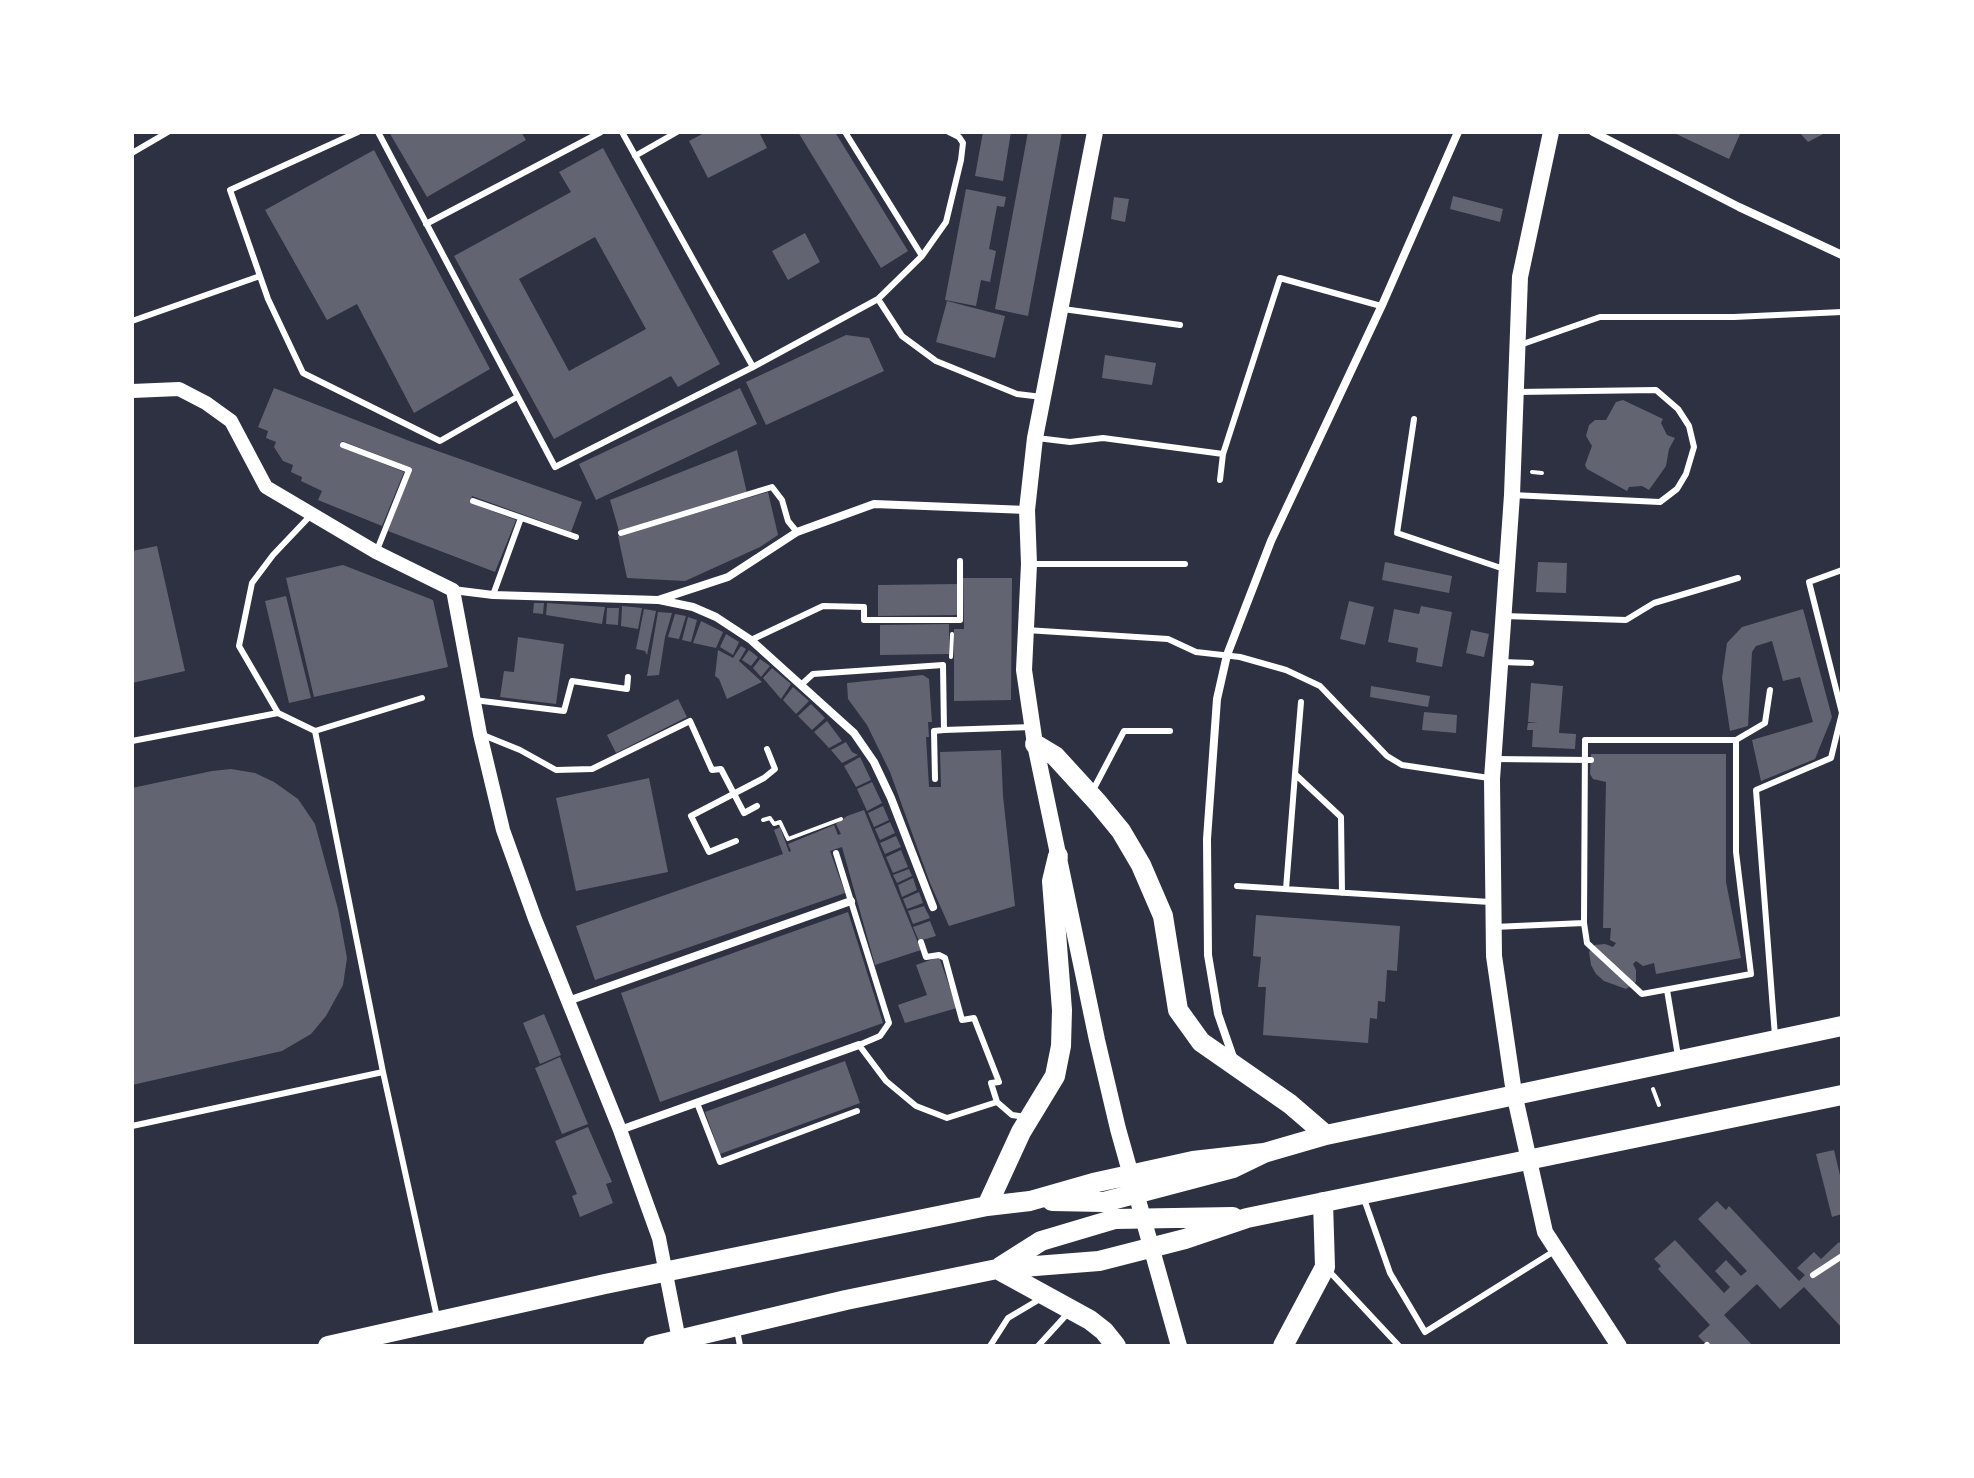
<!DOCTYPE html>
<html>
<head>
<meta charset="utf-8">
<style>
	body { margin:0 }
	#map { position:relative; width:1974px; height:1478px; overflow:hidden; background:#2d3142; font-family:Bitter,serif }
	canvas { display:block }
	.frame { position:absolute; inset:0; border:134px solid #fff; pointer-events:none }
</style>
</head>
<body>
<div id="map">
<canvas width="1974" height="1478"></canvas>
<div class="frame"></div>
</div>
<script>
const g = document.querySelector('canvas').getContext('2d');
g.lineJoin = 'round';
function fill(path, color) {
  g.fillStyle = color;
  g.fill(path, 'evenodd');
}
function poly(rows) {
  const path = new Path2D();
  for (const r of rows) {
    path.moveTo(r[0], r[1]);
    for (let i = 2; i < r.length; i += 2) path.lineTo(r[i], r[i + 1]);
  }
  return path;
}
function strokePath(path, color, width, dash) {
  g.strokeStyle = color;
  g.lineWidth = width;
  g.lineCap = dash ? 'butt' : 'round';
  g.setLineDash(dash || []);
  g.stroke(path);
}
fill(poly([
	[389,132,521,132,526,140,427,197],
	[706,132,759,132,767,148,708,178,689,141],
	[798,132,835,132,908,251,881,268],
	[983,132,1011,132,1003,181,975,176],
	[1028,132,1062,132,1028,316,995,309],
	[1672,132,1741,132,1729,159],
	[1799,132,1827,132,1808,142],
	[603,148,720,364,678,387,671,376,554,439,454,256,571,192,559,172],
	[595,237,646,329,569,371,519,279],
	[374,150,490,369,414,413,357,304,327,320,265,210],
	[966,189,1006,197,1004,207,997,206,989,249,996,251,990,282,981,280,976,306,945,300],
	[1453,196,1503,209,1500,222,1450,209],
	[1114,197,1129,199,1125,222,1111,219],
	[805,233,820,262,788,280,772,251],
	[947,301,1005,316,995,358,936,342],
	[846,335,869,338,884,371,766,425,746,382],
	[1105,355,1156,363,1152,385,1102,378],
	[274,388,412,442,582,502,571,532,472,496,471,503,516,520,495,572,388,531,412,468,342,441,340,446,404,472,382,526,318,500,322,491,301,481,302,477,291,472,293,465,283,461,274,447,276,442,266,438,268,431,258,427],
	[740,388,757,424,596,500,579,464],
	[1623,400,1663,419,1661,423,1667,435,1675,438,1669,449,1666,466,1649,490,1642,486,1629,487,1627,491,1587,469,1585,465,1592,446,1586,436,1589,425,1595,420,1606,420,1616,402],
	[737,450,747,493,619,531,610,500],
	[768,492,778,535,760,547,685,581,627,578,618,536],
	[157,546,185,671,132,683,132,551],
	[1385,562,1452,576,1449,593,1382,580],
	[1538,562,1567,563,1566,593,1536,592],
	[343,565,433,600,448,667,314,697,286,578],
	[963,578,1012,578,1011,700,954,701,954,629,964,629],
	[958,584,959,615,878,616,878,585],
	[286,596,311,698,289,703,265,601],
	[1349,601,1374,607,1365,645,1340,639],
	[534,603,544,603,543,614,533,613],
	[547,603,605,607,602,624,546,615],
	[622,606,642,608,638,629,621,626],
	[1421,606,1452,612,1442,667,1416,662,1418,648,1388,642,1394,609,1419,614],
	[607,608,619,608,618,625,606,624],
	[644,609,656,611,647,655,645,651,636,649],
	[1803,609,1832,717,1815,759,1761,781,1752,740,1813,722,1800,677,1783,681,1772,641,1756,646,1752,652,1748,726,1730,731,1722,678,1727,643,1742,627],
	[658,612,672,613,665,637,659,675,647,676],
	[675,614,686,616,679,639,668,637],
	[688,617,697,620,691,642,682,640],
	[701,621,723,632,716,648,693,643],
	[949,624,949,654,880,655,880,625],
	[1471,630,1489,634,1484,657,1466,653],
	[726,634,739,642,733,655,720,647],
	[518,637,564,644,556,704,500,697,504,671,514,672],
	[741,646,746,649,739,661,762,682,727,699,719,679,715,676,718,650,733,658],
	[749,650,758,657,751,666,742,660],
	[760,659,770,666,761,677,753,668],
	[772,668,791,684,781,699,763,678],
	[923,675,929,679,932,722,928,722,929,737,926,737,929,787,941,787,940,752,1001,750,1003,796,1015,906,949,926,930,883,890,772,867,725,848,699,847,683],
	[1531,683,1563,686,1559,733,1576,734,1575,749,1532,747,1533,730,1527,730,1528,723,1538,723,1528,722],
	[1371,686,1430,696,1428,707,1370,697],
	[793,687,809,701,796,714,783,700],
	[678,699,687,717,616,753,607,735],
	[811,704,825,718,812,730,798,716],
	[1424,712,1457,715,1456,733,1422,730],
	[827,721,842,741,829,748,814,732],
	[846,742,852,752,858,755,842,763,831,750],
	[1591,754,1726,754,1726,882,1741,958,1656,974,1654,963,1643,966,1636,961,1633,964,1636,970,1636,982,1626,989,1604,981,1596,974,1591,965,1589,952,1595,945,1605,944,1613,947,1616,943,1610,940,1611,928,1603,928,1606,782,1593,779,1590,774],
	[860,757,871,780,856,787,844,766],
	[231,769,255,773,274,782,298,799,315,824,338,909,347,958,343,985,326,1016,311,1034,282,1051,132,1085,132,788,212,771],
	[649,778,668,872,576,891,556,798],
	[872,782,882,803,867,811,857,789],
	[883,806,889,820,874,827,868,813],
	[864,810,921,950,875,965,842,847,830,851,845,893,595,980,576,926,783,854,774,830,780,827,789,852,791,851,788,844,834,825,838,835,841,834,836,824,847,816],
	[890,822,895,833,880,840,875,829],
	[896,836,901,847,885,854,880,843],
	[901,850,908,867,893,873,886,857],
	[909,869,912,876,897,883,893,875],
	[913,878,917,890,902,897,898,885],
	[919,892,923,903,907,909,903,899],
	[924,906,930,918,913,924,908,911],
	[848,912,883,1023,660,1102,621,993],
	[1256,915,1400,926,1397,971,1387,970,1385,1002,1378,1001,1377,1019,1370,1018,1368,1043,1263,1035,1266,987,1258,987,1261,957,1253,956],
	[930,921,936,936,919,941,913,927],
	[939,957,957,1008,905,1023,898,1005,927,995,916,965],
	[544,1014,561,1055,540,1064,523,1023],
	[560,1057,588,1124,562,1134,535,1068],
	[845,1061,860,1103,720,1154,705,1112],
	[588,1127,612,1182,606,1184,613,1203,580,1217,572,1196,577,1194,555,1141],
	[1834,1150,1842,1184,1842,1214,1832,1217,1816,1154],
	[1717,1201,1726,1210,1729,1206,1799,1281,1805,1275,1797,1268,1814,1252,1821,1259,1839,1242,1842,1246,1842,1328,1804,1287,1780,1309,1757,1284,1724,1315,1753,1346,1708,1346,1698,1336,1710,1325,1658,1269,1661,1266,1654,1259,1675,1240,1724,1293,1730,1287,1715,1271,1726,1260,1741,1276,1747,1271,1698,1219]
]), '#626471');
strokePath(poly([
	[1532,472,1542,473],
	[951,657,952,634],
	[763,820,770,818,774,824,780,822,788,839,841,819],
	[1653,1089,1659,1105]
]), '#fff', 4);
strokePath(poly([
	[358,132,230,190,268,299,303,373,440,441,517,397],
	[378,132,555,467,753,367],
	[622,132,753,367,878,299,902,336,936,361,1017,394,1042,397],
	[845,132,922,256,878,299],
	[132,153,168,132],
	[635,156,677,132],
	[426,224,601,132],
	[922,256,946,222,961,160,963,143,959,137,949,132],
	[1063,309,1180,325],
	[132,321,260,276],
	[1520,345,1600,317,1734,317,1842,312],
	[1414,419,1397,533,1504,569],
	[1037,438,1070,442,1103,438,1223,454],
	[343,445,409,470,377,550],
	[1220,480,1223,454,1280,278,1381,306],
	[1512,495,1660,502,1677,489,1686,474,1694,447,1689,426,1678,409,1656,390,1517,392],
	[473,501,576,537],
	[311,515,273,555,252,583,239,646,278,713,315,731,383,1072,437,1317],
	[621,533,772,487,782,500,788,521,797,532],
	[1029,564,1185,564],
	[493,595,521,518],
	[1504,616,1626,620,1654,603,1738,578],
	[1026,630,1168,639,1196,652,1240,657,1286,670,1320,686,1387,756,1402,765,1489,778],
	[751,640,823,606,864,607,864,620,960,620,960,561],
	[1501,662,1531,663],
	[802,684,813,674,943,665,944,730,934,731,935,779],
	[474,700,564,711,572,681,627,689,628,677],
	[944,730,1032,727],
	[315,731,422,698],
	[483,735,520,750,556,770,592,769,690,721,712,770,721,769,744,813,757,806],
	[1736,740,1736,852,1751,974,1642,994,1587,943,1584,923,1585,740,1736,740,1765,723,1770,690],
	[132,741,278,713],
	[1494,759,1591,760],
	[1295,774,1301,702],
	[1092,792,1124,731,1170,731],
	[736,841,709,852,691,816,764,778,775,769,767,749],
	[836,853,889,1023,880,1036,859,1045,886,1081,916,1106,947,1118,997,1102,1012,1115,1026,1117],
	[1237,886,1490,902],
	[1286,889,1295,774,1341,817,1342,893],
	[1494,927,1584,923],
	[921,942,926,957,939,955,945,958,962,1020,974,1018,999,1082,991,1083,997,1102],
	[1667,990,1678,1056],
	[1775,1036,1756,790,1831,758,1842,713,1809,582,1842,570],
	[697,1103,720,1162,857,1111],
	[132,1126,383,1072],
	[1363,1196,1390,1273,1425,1332,1556,1250],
	[1328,1270,1399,1346],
	[1813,1275,1842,1256],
	[737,1330,740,1346],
	[990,1346,1008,1318,1040,1299],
	[1038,1346,1069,1312],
	[1706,1346,1707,1345]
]), '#fff', 6);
strokePath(poly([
	[1593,132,1739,207,1842,255],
	[453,590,493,595,658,600,728,577,797,532,874,504,1027,510],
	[659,600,693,607,716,617,751,640,854,733,874,762,891,798,933,907],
	[568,1001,851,901],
	[1233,1057,1218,1014,1208,955,1207,839,1217,699,1227,655,1271,541,1383,303,1458,132],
	[620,1130,859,1045]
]), '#fff', 8);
strokePath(poly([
	[132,391,179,389,206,403,231,421,266,487,376,552,453,590,480,734,503,830,535,919,620,1130,659,1238,679,1340]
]), '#fff', 14);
strokePath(poly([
	[1095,132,1035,438,1027,510,1029,564,1024,670,1035,744,1097,1040,1118,1129,1179,1346],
	[1551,132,1520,277,1512,495,1492,779,1494,956,1514,1093,1545,1232,1619,1346]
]), '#fff', 16);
strokePath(poly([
	[1035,744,1055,756,1098,803,1121,831,1141,865,1163,916,1178,1010,1201,1042,1290,1104,1326,1135],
	[1052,1201,1104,1202,1233,1168,1264,1153,1326,1135,1842,1026],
	[987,1206,1021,1132,1055,1076,1061,1046,1062,1010,1052,881,1058,856],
	[1000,1267,1041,1241,1115,1219,1233,1217],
	[997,1269,1090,1320,1104,1331,1116,1346],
	[328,1346,605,1284,987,1206,1030,1201,1093,1183,1193,1161,1264,1153],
	[653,1346,846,1300,997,1269,1099,1261,1185,1239,1247,1218,1842,1095],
	[1283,1346,1325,1267,1323,1202]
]), '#fff', 20);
</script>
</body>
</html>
